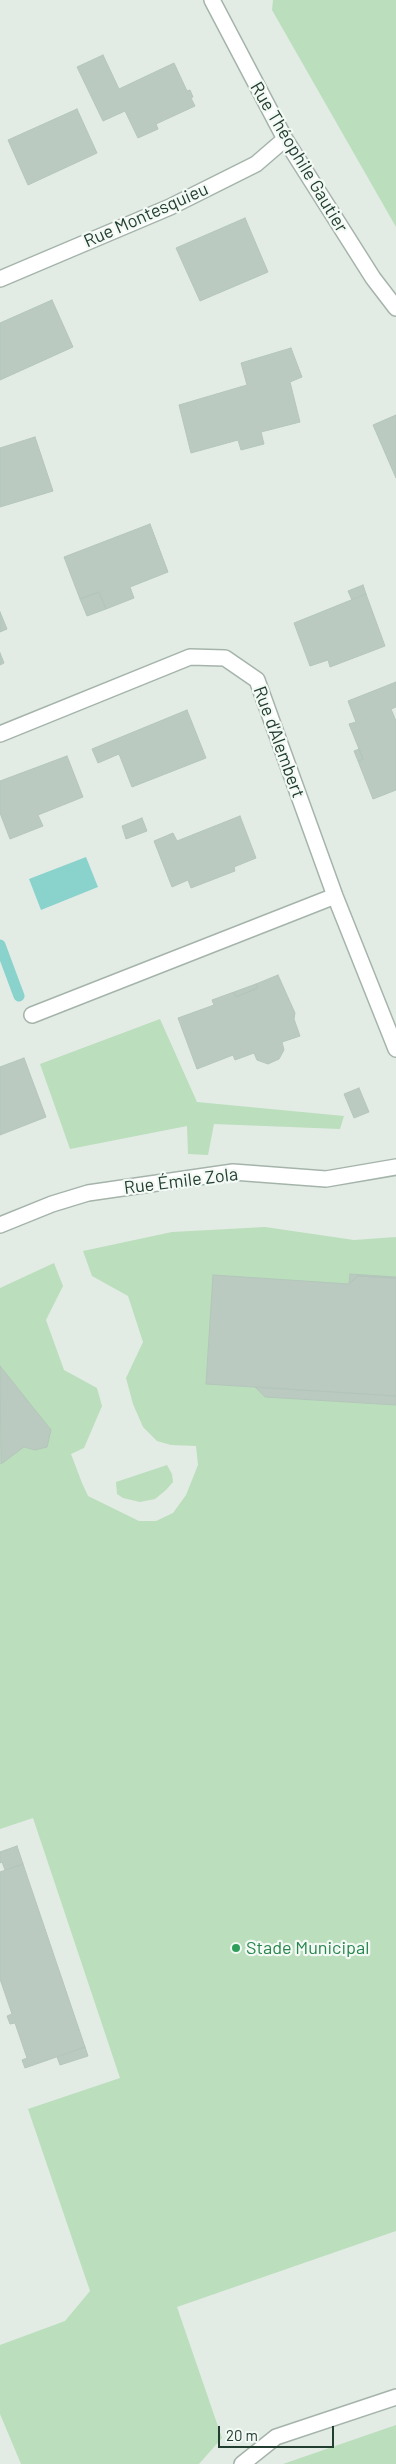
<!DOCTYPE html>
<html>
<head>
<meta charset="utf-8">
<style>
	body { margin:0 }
	#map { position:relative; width:396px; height:2464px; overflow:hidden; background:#e2ece5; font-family:Barlow,sans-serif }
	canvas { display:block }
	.scale { position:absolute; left:218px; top:2426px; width:116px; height:22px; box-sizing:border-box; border:2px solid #223e30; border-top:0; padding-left:6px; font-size:15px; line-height:18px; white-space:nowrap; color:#223e30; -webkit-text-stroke:4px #f3f9f4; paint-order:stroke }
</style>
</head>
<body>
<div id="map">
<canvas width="396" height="2464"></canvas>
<div class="scale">20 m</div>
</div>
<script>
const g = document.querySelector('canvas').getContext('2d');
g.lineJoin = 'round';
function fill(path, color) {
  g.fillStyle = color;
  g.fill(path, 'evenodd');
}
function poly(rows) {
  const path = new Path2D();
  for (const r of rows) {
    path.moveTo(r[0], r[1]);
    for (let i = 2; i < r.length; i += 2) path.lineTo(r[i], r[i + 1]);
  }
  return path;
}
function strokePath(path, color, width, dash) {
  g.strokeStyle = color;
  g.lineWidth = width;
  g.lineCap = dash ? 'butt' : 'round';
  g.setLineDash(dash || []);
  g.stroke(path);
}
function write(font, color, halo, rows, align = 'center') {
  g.font = font + ' Barlow,sans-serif';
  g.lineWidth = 4.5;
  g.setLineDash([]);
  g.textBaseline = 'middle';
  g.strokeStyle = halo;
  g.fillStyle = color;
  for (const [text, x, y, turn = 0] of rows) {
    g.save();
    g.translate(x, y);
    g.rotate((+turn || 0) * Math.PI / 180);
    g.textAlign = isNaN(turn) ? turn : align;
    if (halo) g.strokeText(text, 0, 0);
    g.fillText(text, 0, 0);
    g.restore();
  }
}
fill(poly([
	[273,0,396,0,396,227,272,10],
	[160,1019,197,1102,344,1116,340,1129,214,1124,208,1155,188,1154,187,1126,70,1149,40,1064],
	[265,1227,354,1240,396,1237,396,2231,177,2307,222,2438,199,2464,21,2464,0,2414,0,2345,65,2321,90,2291,28,2109,120,2078,33,1818,0,1829,0,1288,54,1263,63,1286,46,1320,64,1370,97,1388,102,1406,84,1448,71,1454,82,1483,88,1496,139,1521,156,1521,173,1513,186,1495,198,1465,196,1446,171,1445,157,1441,143,1427,133,1404,126,1378,143,1342,128,1296,92,1276,83,1251,172,1232],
	[167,1465,172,1474,173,1482,166,1490,155,1499,140,1502,123,1498,117,1494,116,1482],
	[396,2425,396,2464,283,2464]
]), '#bbdebc');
fill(poly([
	[86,857,98,887,41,910,29,879]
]), '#8ad2cc');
strokePath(poly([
	[0,945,19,996]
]), '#8ad2cc', 11);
const building = poly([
	[103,55,119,89,174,63,187,91,190,90,193,97,191,98,195,106,156,124,158,129,138,138,125,111,103,121,77,67,103,55],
	[77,109,97,153,28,185,8,140,77,109],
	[245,218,268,272,200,301,176,248,245,218],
	[52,300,73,347,0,380,0,323,52,300],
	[291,348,302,377,290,382,300,422,261,432,264,444,241,450,238,440,191,453,179,405,247,385,241,363,291,348],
	[396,415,396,478,373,425,396,415],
	[35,437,53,491,0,507,0,448,35,437],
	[150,524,168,572,130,587,134,598,106,609,99,592,80,599,64,557,150,524],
	[363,585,366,594,352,600,348,591,363,585],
	[99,592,106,609,87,616,80,599,99,592],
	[366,594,385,646,330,667,328,660,310,666,294,623,366,594],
	[0,612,7,629,0,632,0,612],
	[0,653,4,663,0,665,0,653],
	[396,682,396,707,391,709,396,721,396,790,373,799,358,761,363,759,349,724,356,722,348,701,396,682],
	[187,710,206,758,132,787,119,754,98,763,92,749,187,710],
	[359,749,363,759,358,761,354,751,359,749],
	[67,756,83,797,38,815,43,826,10,839,0,813,0,781,67,756],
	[240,816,256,858,234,867,235,871,191,888,188,880,172,887,154,841,173,833,177,841,240,816],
	[142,818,147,831,126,839,122,826,142,818],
	[278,975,295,1013,294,1019,300,1036,282,1042,284,1050,279,1059,268,1064,257,1060,254,1053,235,1060,233,1055,197,1069,178,1018,214,1005,212,1000,234,992,236,997,258,988,256,984,278,975],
	[256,984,258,988,236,997,234,992,256,984],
	[24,1058,46,1117,0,1135,0,1067,24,1058],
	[359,1088,369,1112,354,1118,344,1094,359,1088],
	[350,1274,396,1277,396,1278,358,1276,349,1284,350,1274],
	[213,1275,349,1284,358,1276,396,1278,396,1396,206,1384,213,1275],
	[0,1366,51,1430,47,1447,35,1450,24,1447,1,1464,0,1366],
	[255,1387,396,1396,396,1405,265,1397,255,1387],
	[17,1846,23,1864,5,1870,2,1862,0,1863,0,1852,17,1846],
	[23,1864,85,2047,25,2068,22,2060,27,2058,15,2023,10,2024,7,2016,12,2014,0,1979,0,1872,23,1864],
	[85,2047,88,2056,60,2065,57,2057,85,2047]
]);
fill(building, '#bacac0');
strokePath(building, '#b4c6bb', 1);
const minor = poly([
	[212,0,285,139,373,278,396,308],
	[0,279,170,207,256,164,285,139],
	[0,734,190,657,225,658,257,680,335,896,396,1049],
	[32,1015,335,896],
	[0,1225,52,1204,88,1193,233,1172,326,1179,396,1167],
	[242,2464,276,2437,396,2397]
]);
strokePath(minor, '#a5b4ab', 18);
strokePath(minor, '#fff', 15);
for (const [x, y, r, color] of [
	[236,1948,5,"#2e9e5b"]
]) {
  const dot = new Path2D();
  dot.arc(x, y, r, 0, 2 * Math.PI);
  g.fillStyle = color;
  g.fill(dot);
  strokePath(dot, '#f3f9f4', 2);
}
write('18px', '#223e30', '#f3f9f4', [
	["Rue Théophile Gautier",299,157,59],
	["Rue Montesquieu",146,215,-24],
	["Rue d'Alembert",279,742,70],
	["Rue Émile Zola",181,1181,-7]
]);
write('18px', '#27864d', '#f3f9f4', [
	["Stade Municipal",246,1948]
], 'left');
</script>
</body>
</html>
